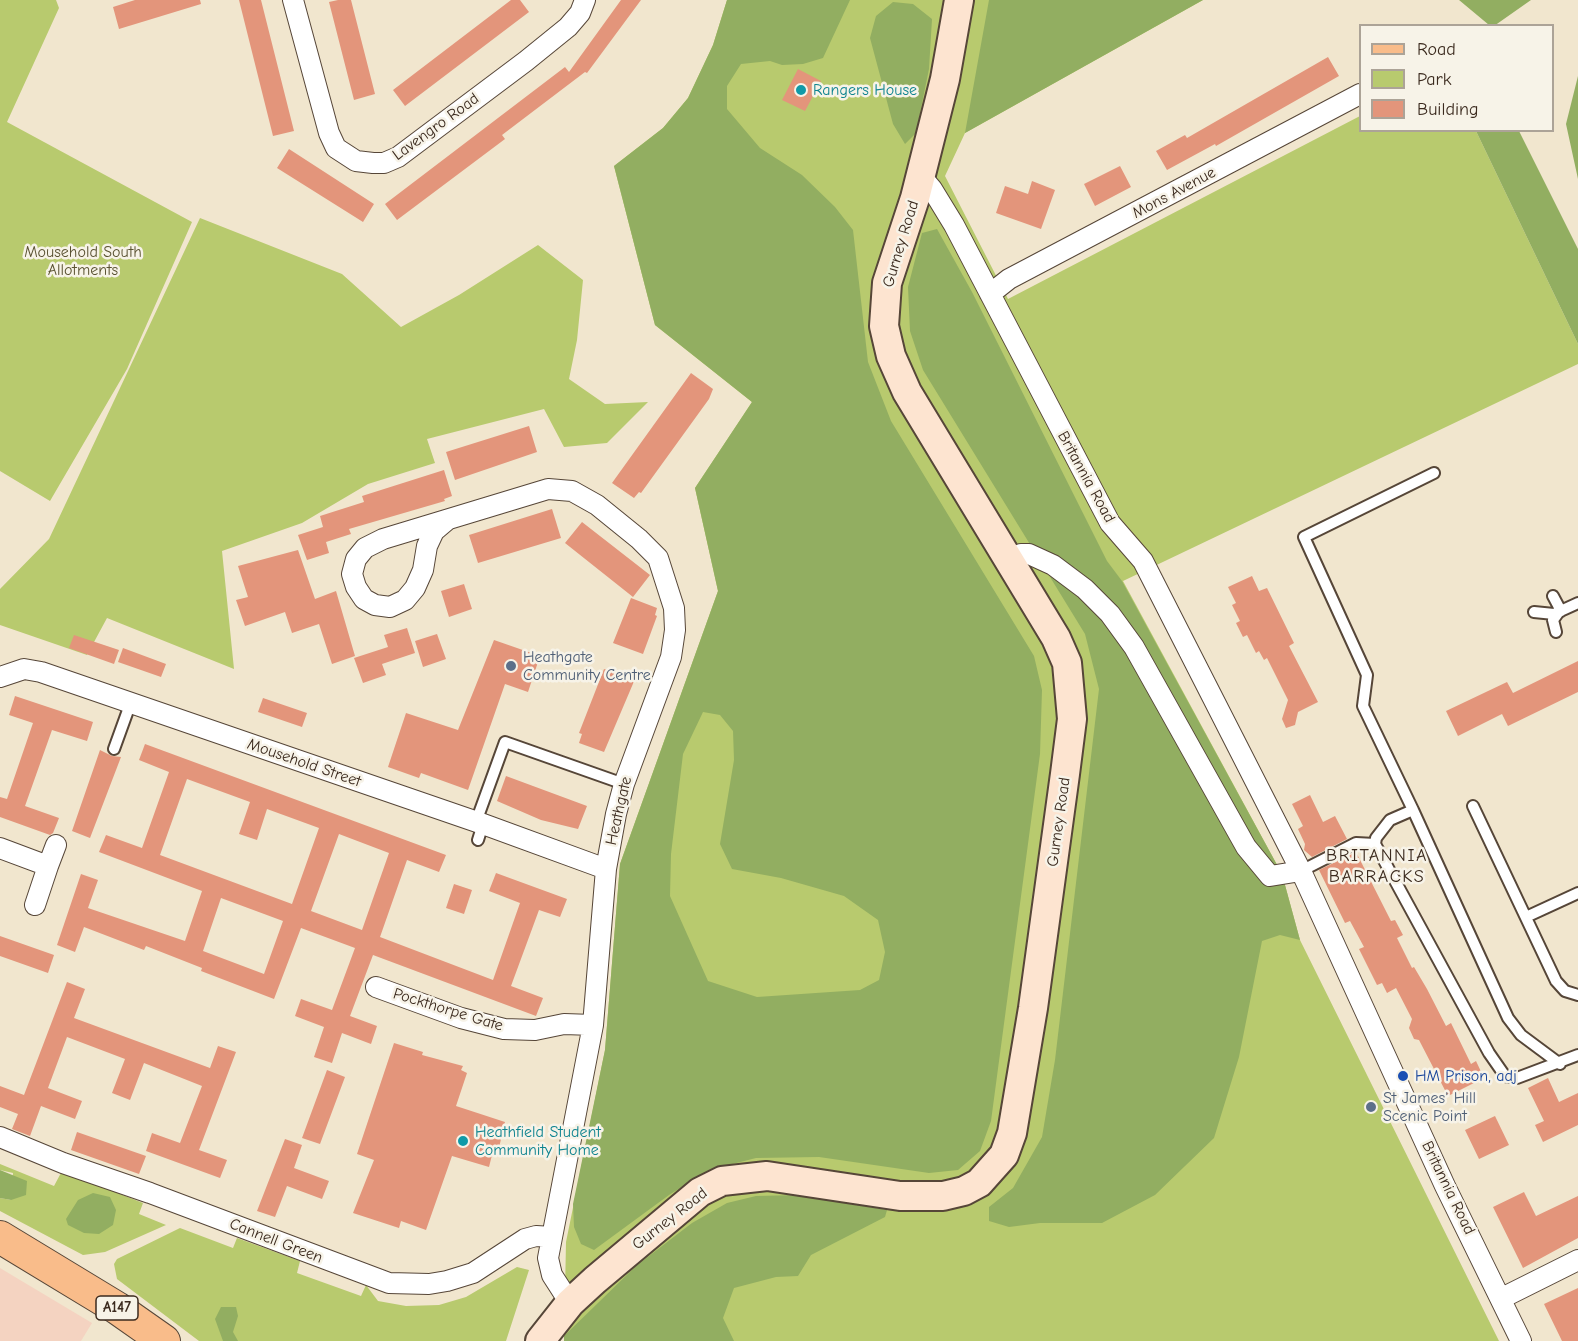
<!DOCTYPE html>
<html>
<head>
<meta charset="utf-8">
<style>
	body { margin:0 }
	#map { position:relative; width:1578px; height:1341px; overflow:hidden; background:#f1e6ce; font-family:"Comic Neue",sans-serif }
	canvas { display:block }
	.legend { position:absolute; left:1359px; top:24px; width:195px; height:108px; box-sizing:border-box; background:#f7f3e8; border:2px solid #aca397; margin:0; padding:8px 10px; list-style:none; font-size:18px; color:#3b2a1e }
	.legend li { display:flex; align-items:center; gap:12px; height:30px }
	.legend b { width:30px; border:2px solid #aca397 }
</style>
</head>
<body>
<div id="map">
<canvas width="1578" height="1341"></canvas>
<ul class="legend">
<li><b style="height:8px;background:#f9bc8a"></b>Road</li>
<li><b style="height:16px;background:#b8ca6e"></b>Park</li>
<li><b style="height:16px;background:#e3957b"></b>Building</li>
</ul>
</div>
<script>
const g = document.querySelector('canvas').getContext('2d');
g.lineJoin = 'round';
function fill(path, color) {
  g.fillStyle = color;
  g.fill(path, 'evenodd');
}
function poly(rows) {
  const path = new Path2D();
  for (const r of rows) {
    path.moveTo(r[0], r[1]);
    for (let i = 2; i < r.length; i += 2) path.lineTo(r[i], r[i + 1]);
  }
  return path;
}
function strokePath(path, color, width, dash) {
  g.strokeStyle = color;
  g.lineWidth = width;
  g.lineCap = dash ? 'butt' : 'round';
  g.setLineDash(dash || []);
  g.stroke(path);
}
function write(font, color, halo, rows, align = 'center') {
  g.font = font + ' "Comic Neue",sans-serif';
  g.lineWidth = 5;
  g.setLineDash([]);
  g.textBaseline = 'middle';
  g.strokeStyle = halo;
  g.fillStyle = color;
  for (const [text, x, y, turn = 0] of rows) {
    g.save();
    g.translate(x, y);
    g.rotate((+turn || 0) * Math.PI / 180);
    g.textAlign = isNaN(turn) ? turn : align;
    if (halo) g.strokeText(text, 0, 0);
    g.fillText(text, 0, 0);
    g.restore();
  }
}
fill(poly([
	[0,1268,92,1323,81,1341,0,1341]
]), '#f4d3c1');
fill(poly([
	[0,0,56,0,59,8,7,122,192,222,127,369,50,501,0,471],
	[727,0,1203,0,965,133,945,176,1008,299,1360,116,1360,130,1476,131,1578,344,1578,364,1123,581,1282,874,1300,940,1499,1341,564,1341,566,1242,605,1050,620,864,718,591,695,488,752,402,655,325,614,166,663,128,688,98,713,45],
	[200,218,342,274,401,327,459,295,538,245,583,280,577,340,569,379,605,404,648,402,607,443,564,447,544,409,427,439,435,463,368,484,302,523,222,551,234,669,107,618,87,655,0,625,0,589,49,539],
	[0,1164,54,1186,62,1171,143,1203,139,1214,166,1225,105,1252,83,1255,0,1211,0,1198,11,1200,13,1173,0,1170],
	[180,1228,233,1248,237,1238,300,1261,297,1273,361,1296,366,1285,378,1301,406,1306,439,1305,466,1297,517,1267,529,1270,506,1341,199,1341,117,1279,114,1264,117,1259]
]), '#b8ca6e');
fill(poly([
	[727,0,850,0,823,58,803,64,782,65,770,61,741,64,727,86,727,109,760,148,802,175,835,207,853,230,868,362,891,421,1034,656,1042,690,1040,754,991,1121,980,1151,958,1170,929,1173,819,1157,756,1158,709,1170,669,1195,594,1250,581,1244,574,1227,573,1204,605,1050,620,864,718,591,695,488,752,402,655,325,614,166,663,128,688,98,713,45],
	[703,712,720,715,733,731,734,760,720,844,732,869,781,878,844,896,878,920,885,952,879,980,860,990,757,997,708,981,670,896,671,854,683,754],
	[989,0,1203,0,965,133],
	[1459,0,1531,0,1494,26,1489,25],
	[893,2,913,4,932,19,929,69,916,133,905,144,893,124,870,38,876,16],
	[1578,76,1578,179,1566,124],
	[1476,131,1519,131,1578,249,1578,344],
	[937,229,972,292,1107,561,1122,581,1282,874,1300,940,1280,935,1262,941,1239,1057,1214,1138,1155,1195,1102,1223,1040,1223,1009,1227,989,1221,989,1207,1013,1188,1042,1137,1055,1060,1099,689,1085,634,923,370,910,331,908,287,922,233],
	[0,1170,27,1181,26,1195,11,1200,0,1198],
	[93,1193,110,1197,116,1210,113,1225,99,1234,84,1233,68,1225,66,1219,78,1200],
	[799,1195,887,1210,885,1217,811,1255,798,1276,776,1277,734,1288,723,1318,734,1341,564,1341,564,1336,636,1266,692,1223,727,1203,756,1196],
	[221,1307,236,1307,238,1316,233,1332,238,1341,223,1341,215,1319]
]), '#92ae61');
fill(poly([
	[135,0,200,0,201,4,119,29,113,7],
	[239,0,261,0,294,131,273,136],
	[338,0,351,0,375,94,354,100,329,2],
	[511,0,520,0,529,12,405,106,393,90],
	[621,0,641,0,587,73,585,72,502,135,505,139,397,220,385,204,565,67,569,72],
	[1328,57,1339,76,1216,146,1215,144,1167,170,1156,151,1185,135,1187,138],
	[798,69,821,81,805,111,782,100],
	[289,149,374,204,363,222,277,168],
	[1120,166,1131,187,1095,206,1084,184],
	[1032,181,1055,190,1041,229,996,213,1005,186,1028,194],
	[691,373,713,389,709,399,641,493,639,492,634,498,612,483],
	[529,426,537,452,455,480,446,452],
	[444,470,452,496,444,499,445,501,349,529,351,534,326,542,329,553,307,560,298,535,323,527,320,516,364,502,362,496],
	[552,509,561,538,478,563,469,535],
	[582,522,650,575,633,597,565,543],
	[298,550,315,599,336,591,355,656,332,664,319,624,292,633,285,612,245,626,236,600,248,597,238,566],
	[1252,576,1259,591,1267,588,1294,643,1289,646,1318,702,1298,712,1295,725,1286,728,1282,719,1288,700,1267,658,1264,660,1259,651,1256,653,1247,635,1243,637,1236,623,1240,621,1232,605,1236,603,1228,587],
	[464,584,472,609,449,617,441,591],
	[631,598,657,608,655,615,657,616,643,654,613,643],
	[407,628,415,653,382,664,386,675,363,683,354,658,388,647,384,635],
	[437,634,446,659,423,667,415,641],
	[74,635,119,650,114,664,69,648],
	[494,640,540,656,528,692,505,684,468,790,421,773,419,778,388,767,406,713,458,730],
	[123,648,166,664,161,677,118,662],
	[1578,661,1578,692,1508,726,1502,714,1458,736,1446,711,1507,682,1513,693],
	[604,669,635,679,604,752,579,743,582,734,579,733],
	[15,696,93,722,87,741,52,730,25,806,59,818,53,833,50,835,0,817,0,797,7,799,33,723,9,715],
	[263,698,307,713,302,727,258,712],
	[145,744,446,855,439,872,407,860,380,937,493,980,520,903,489,891,496,873,567,899,560,917,539,910,511,986,543,998,536,1016,373,955,350,1016,377,1026,371,1044,342,1033,332,1063,314,1057,324,1027,295,1016,301,999,332,1010,355,948,301,928,274,999,201,971,202,968,146,946,144,950,84,927,75,952,57,945,81,874,98,880,88,908,185,941,202,891,99,852,106,835,142,848,169,772,139,760],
	[187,779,250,802,239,834,257,840,267,809,319,828,292,904,160,855],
	[339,834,389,853,362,930,311,911],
	[221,898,283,921,264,974,203,951],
	[100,750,112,756,121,757,90,838,72,831],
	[506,776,587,806,578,829,541,820,497,801],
	[1310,795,1323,822,1335,816,1347,839,1312,857,1304,850,1305,844,1298,829,1303,826,1292,804],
	[1356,852,1391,921,1395,920,1403,935,1397,938,1412,968,1414,967,1427,989,1446,1026,1451,1023,1471,1064,1476,1061,1484,1078,1448,1096,1419,1040,1414,1039,1409,1028,1412,1019,1396,988,1387,993,1382,983,1377,985,1359,949,1364,947,1350,921,1345,923,1319,870],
	[454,884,472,890,464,914,446,908],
	[0,936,54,955,48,973,0,956],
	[67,982,85,989,74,1018,210,1068,218,1046,236,1052,199,1150,227,1160,220,1178,146,1151,152,1133,180,1143,202,1086,144,1063,130,1100,112,1093,125,1059,67,1037,48,1088,82,1101,75,1119,41,1106,30,1136,12,1129,18,1114,0,1107,0,1086,24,1095],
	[394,1043,423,1052,422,1055,463,1066,461,1070,467,1073,456,1106,505,1122,498,1152,493,1151,489,1167,452,1156,426,1230,401,1221,399,1228,353,1213,374,1160,357,1154],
	[327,1070,345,1077,320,1144,302,1138],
	[1548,1078,1559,1102,1578,1093,1578,1125,1543,1142,1535,1125,1544,1121,1528,1088],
	[1495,1116,1509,1145,1479,1159,1465,1130],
	[77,1132,146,1156,139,1174,71,1150],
	[285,1139,302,1145,294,1168,329,1181,322,1199,287,1186,275,1217,257,1211],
	[1524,1192,1536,1216,1578,1196,1578,1238,1523,1268,1493,1207],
	[1578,1288,1578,1341,1562,1341,1544,1304]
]), '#e3957b');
const lane = poly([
	[1553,596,1561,611],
	[1534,612,1554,614,1578,603],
	[1556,632,1553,620,1558,613],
	[114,749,131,702],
	[1473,806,1556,981,1565,991,1578,995],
	[1413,810,1508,1018,1521,1035,1560,1064],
	[476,822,505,742,624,784],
	[478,840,483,824],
	[1375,844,1376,838,1390,820,1413,810,1363,706,1367,675,1304,537,1434,473],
	[1301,871,1356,843,1375,844,1489,1053,1505,1076,1517,1078,1578,1055],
	[1526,917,1578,893]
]);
const street = poly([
	[293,0,329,133,336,148,356,161,373,163,384,163,398,157,526,61,568,27,580,13,585,0],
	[919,181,926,182,932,189,954,225,1110,523,1143,561,1301,871,1445,1186,1521,1341],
	[990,294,1009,279,1360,94],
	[447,520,434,531,427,546,423,570,415,588,405,600,390,607,375,605,364,599,356,587,352,574,356,559,365,548,383,539,548,489,572,491,597,505,639,539,658,558,674,608,675,630,671,657,624,784,616,814,606,869,593,1025,548,1258,552,1275,570,1303],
	[1007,561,1021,554,1029,554,1053,565,1085,589,1110,614,1134,647,1246,847,1270,876,1301,871],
	[0,677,24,669,41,672,483,824,606,869],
	[0,848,48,866,56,845],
	[35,905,48,866],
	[376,987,461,1018,504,1029,535,1030,564,1024,593,1025],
	[0,1137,63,1163,150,1193,389,1283,429,1284,447,1281,473,1273,525,1239,536,1236,552,1237],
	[1502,1298,1578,1260]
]);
const secondary = poly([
	[540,1341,570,1303,595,1280,700,1192,722,1181,767,1176,900,1196,943,1196,964,1191,979,1183,1004,1155,1012,1133,1033,1008,1065,774,1072,719,1067,663,1056,638,907,392,891,356,884,326,887,283,915,198,945,79,959,0]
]);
const primary = poly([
	[0,1237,117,1308,164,1341]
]);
strokePath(lane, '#564638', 14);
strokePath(street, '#564638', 22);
strokePath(secondary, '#564638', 32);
strokePath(primary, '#564638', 34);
strokePath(lane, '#fff', 10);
strokePath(street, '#fff', 20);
strokePath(secondary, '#fde4d0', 28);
strokePath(primary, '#f9bc8a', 32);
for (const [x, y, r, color] of [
	[801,90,6,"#0f9aa8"],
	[511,666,6,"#5c6f8a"],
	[1403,1076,6,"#1a4fb4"],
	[1371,1107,6,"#5c6f8a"],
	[463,1141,6,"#0f9aa8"]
]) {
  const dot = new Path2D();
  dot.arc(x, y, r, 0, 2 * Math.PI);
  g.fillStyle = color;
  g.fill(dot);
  strokePath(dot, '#f7f3e8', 2);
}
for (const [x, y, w] of [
	[117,1308,42]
]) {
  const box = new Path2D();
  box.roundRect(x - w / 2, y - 12, w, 24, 4.5);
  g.fillStyle = '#f7f3e8';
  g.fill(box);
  strokePath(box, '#3b2a1e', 1.5);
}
write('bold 15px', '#3b2a1e', null, [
	["A147",117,1308]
]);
write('16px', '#0d838f', '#f7f3e8', [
	["Rangers House",813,90],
	["Heathfield Student",475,1132],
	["Community Home",475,1150]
], 'left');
write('16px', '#3b2a1e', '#f7f3e8', [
	["Lavengro Road",436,127,-36],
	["Mons Avenue",1174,193,-28],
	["Gurney Road",901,244,-73],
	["Britannia Road",1086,477,61],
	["Mousehold Street",304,763,19],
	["Heathgate",619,811,-77],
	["Gurney Road",1059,822,-82],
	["Pockthorpe Gate",448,1010,17],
	["Britannia Road",1448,1188,64],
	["Gurney Road",670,1219,-38],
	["Cannell Green",276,1241,21]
]);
write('16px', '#5a5232', '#f7f3e8', [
	["Mousehold South",83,252],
	["Allotments",83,270]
]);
write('16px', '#4e5e75', '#f7f3e8', [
	["Heathgate",523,657],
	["Community Centre",523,675],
	["St James' Hill",1383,1098],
	["Scenic Point",1383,1116]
], 'left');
write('16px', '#164399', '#f7f3e8', [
	["HM Prison, adj",1415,1076]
], 'left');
g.letterSpacing = '1.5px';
write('18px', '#3b2a1e', '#f7f3e8', [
	["BRITANNIA",1377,856],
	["BARRACKS",1377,877]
]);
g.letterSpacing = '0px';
</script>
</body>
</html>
